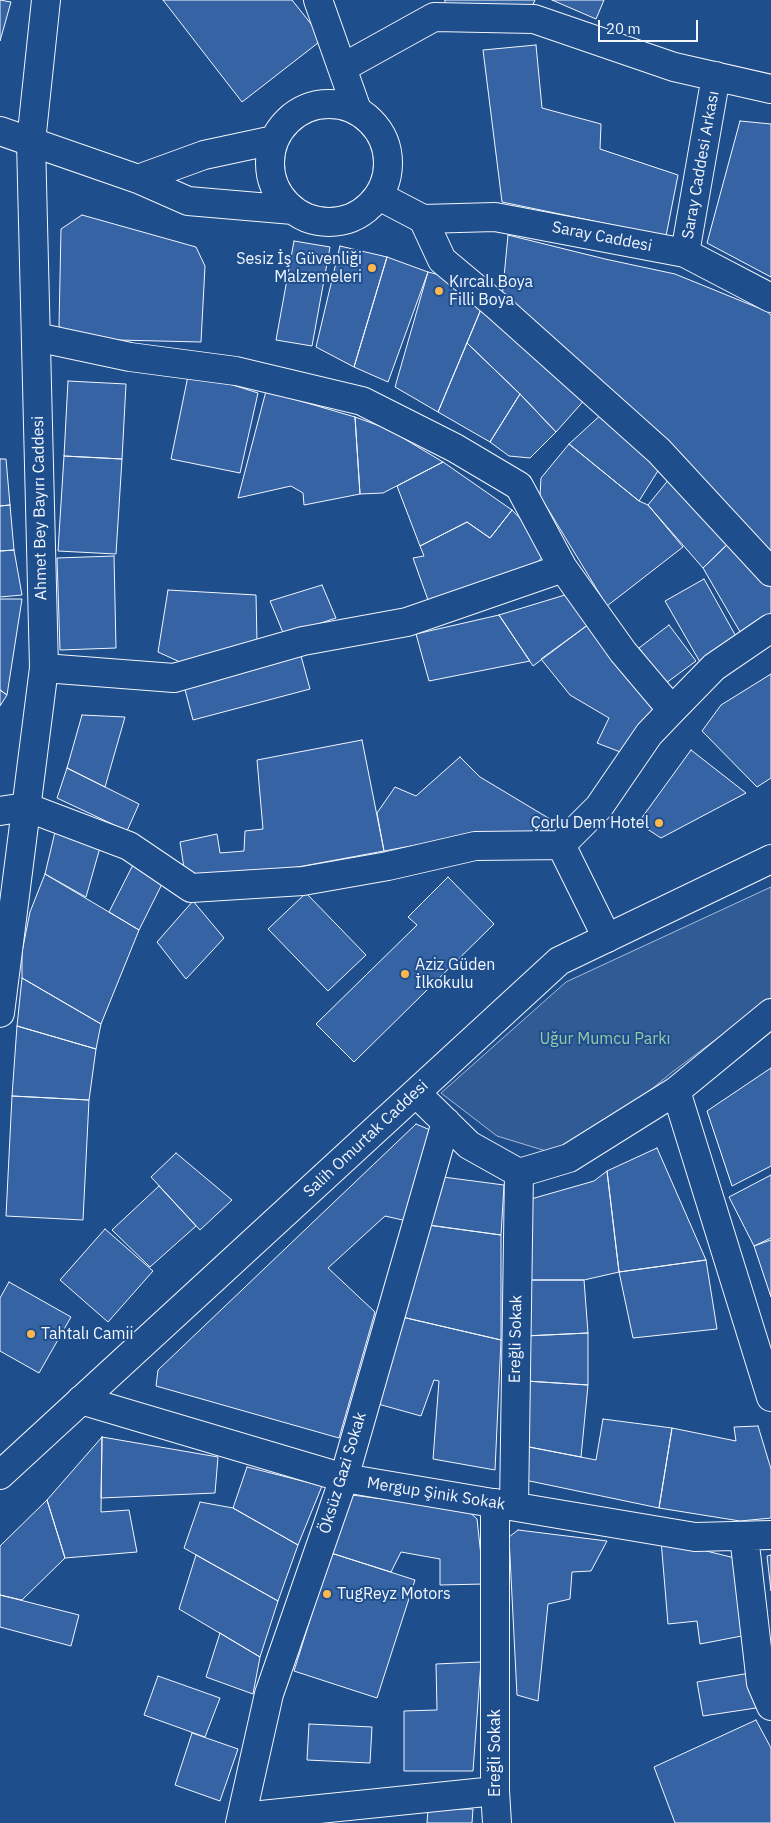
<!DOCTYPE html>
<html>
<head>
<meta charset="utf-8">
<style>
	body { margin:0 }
	#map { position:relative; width:771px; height:1823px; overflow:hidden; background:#1f4e8c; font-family:"IBM Plex Sans",sans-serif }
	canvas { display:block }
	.scale { position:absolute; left:598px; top:20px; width:100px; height:22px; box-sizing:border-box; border:2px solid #f2f6ff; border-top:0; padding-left:6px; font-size:15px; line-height:18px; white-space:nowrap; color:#f2f6ff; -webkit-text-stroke:4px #1f4e8c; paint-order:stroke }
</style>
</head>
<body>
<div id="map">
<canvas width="771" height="1823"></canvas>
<div class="scale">20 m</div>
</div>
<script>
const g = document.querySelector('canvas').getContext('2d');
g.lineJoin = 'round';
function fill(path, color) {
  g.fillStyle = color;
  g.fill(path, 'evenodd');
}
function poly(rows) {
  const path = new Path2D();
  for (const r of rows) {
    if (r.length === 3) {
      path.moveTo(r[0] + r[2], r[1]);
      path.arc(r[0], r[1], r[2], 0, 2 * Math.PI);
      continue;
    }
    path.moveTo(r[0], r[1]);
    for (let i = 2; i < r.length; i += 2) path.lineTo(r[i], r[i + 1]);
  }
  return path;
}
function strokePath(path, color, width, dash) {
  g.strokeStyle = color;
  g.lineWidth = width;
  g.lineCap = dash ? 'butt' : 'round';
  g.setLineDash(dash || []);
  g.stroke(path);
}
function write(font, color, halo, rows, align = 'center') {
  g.font = font + ' "IBM Plex Sans",sans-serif';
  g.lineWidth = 4;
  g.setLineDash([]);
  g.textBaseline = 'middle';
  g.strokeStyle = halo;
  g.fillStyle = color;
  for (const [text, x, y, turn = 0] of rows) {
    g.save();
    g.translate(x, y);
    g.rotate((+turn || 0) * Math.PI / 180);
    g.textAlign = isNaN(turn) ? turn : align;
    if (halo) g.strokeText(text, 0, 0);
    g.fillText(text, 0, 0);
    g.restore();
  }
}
const built = poly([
	[771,887,771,998,671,1073,569,1158,497,1136,441,1093,566,982,771,887]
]);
fill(built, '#305b95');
strokePath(built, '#a8bbd7', 1);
const building = poly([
	[0,0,11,2,0,41,0,0],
	[163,0,292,0,323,39,242,102,163,0],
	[445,0,535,0,529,14,445,11,445,0],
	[552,0,604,0,596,19,552,0],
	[536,45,542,108,601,124,600,149,678,175,666,236,502,202,483,50,536,45],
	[740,121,771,124,771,277,707,243,740,121],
	[82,215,196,247,205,266,201,342,75,339,59,326,61,229,82,215],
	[508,235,605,259,675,274,766,311,771,315,771,555,679,452,502,298,508,235],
	[294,241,330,247,312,346,276,340,294,241],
	[340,246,387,257,354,367,316,347,340,246],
	[387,257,428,272,388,382,354,367,387,257],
	[428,272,459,280,484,302,438,412,395,387,428,272],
	[484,302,588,396,556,432,520,394,467,343,484,302],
	[467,343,520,394,490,442,438,412,467,343],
	[189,371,258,393,240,473,171,459,189,371],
	[68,381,126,384,122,459,64,456,68,381],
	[266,391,355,417,360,494,304,505,303,493,291,486,238,498,266,391],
	[520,394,556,432,530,458,509,456,490,442,520,394],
	[604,412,661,466,639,501,569,444,604,412],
	[355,417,388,429,443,462,383,493,360,494,355,417],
	[569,444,639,501,648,505,683,547,607,606,540,496,541,478,569,444],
	[64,456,122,459,116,554,58,551,64,456],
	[0,459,6,459,10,505,0,506,0,459],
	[443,462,512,510,490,538,467,522,420,546,397,486,443,462],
	[674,473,734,538,703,568,648,505,674,473],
	[10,505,14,550,0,551,0,506,10,505],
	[512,510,550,550,529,570,428,600,413,558,424,556,420,546,467,522,490,538,512,510],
	[734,538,771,578,771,618,743,637,703,568,734,538],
	[14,550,22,595,0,597,0,551,14,550],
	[114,556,116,648,60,650,57,558,114,556],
	[704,579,738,640,700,662,665,601,704,579],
	[322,585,336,618,284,635,270,601,322,585],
	[168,590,256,595,257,641,191,667,158,652,168,590],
	[565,595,589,624,533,666,499,615,565,595],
	[0,599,22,599,7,695,0,690,0,599],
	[499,615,530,661,429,681,416,634,499,615],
	[589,624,661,711,628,755,597,743,609,718,570,695,541,659,589,624],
	[669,625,696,661,666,683,639,648,669,625],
	[301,656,310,689,193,720,184,686,301,656],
	[771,674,771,778,757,787,702,731,721,705,771,674],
	[0,690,7,695,0,706,0,690],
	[82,715,125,717,105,787,67,768,82,715],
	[362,740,384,851,271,872,186,881,180,842,217,834,220,853,244,851,245,831,263,829,257,760,362,740],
	[691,750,746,793,661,838,638,823,691,750],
	[460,757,480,777,550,819,548,837,443,840,384,851,377,813,395,787,416,796,460,757],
	[67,768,139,804,127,831,57,798,67,768],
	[55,832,101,844,86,897,45,874,55,832],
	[136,859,166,876,139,930,109,912,136,859],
	[45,874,139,930,101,1024,22,978,22,952,30,912,45,874],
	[448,877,494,924,354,1062,316,1024,417,925,408,917,448,877],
	[306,893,366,955,328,991,268,929,306,893],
	[193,901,224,938,186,979,157,942,193,901],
	[22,978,101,1024,96,1049,17,1026,22,978],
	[17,1026,96,1049,89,1100,12,1096,17,1026],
	[771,1068,771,1166,732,1186,707,1111,771,1068],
	[12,1096,89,1100,83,1220,6,1216,12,1096],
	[416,1124,435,1132,407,1221,385,1216,328,1268,375,1312,339,1438,156,1386,158,1370,416,1124],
	[657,1148,706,1260,619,1272,607,1171,657,1148],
	[176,1153,232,1200,200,1230,151,1177,176,1153],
	[607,1171,619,1272,584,1280,530,1280,531,1199,594,1181,607,1171],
	[771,1175,771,1238,754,1246,729,1197,771,1175],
	[443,1177,504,1185,501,1235,428,1225,443,1177],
	[159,1186,196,1226,150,1267,112,1230,159,1186],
	[428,1225,501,1235,501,1340,402,1317,428,1225],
	[105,1229,153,1271,108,1322,60,1280,105,1229],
	[771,1240,771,1297,754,1246,771,1240],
	[706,1260,717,1329,633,1338,619,1272,706,1260],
	[530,1280,584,1280,588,1333,525,1336,530,1280],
	[9,1282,71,1317,39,1373,0,1351,0,1298,9,1282],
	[402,1317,501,1340,495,1470,433,1459,439,1381,434,1380,421,1416,378,1404,402,1317],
	[588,1333,588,1385,526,1381,525,1336,588,1333],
	[526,1381,588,1385,581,1457,524,1446,526,1381],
	[603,1419,672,1428,659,1508,520,1479,524,1446,596,1460,603,1419],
	[758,1426,771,1469,771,1518,740,1521,659,1508,672,1428,736,1441,734,1427,758,1426],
	[102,1437,218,1457,215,1493,101,1498,102,1437],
	[102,1437,101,1512,129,1510,137,1552,65,1558,47,1500,102,1437],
	[247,1467,322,1486,298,1545,233,1508,247,1467],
	[352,1495,467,1510,477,1519,484,1584,440,1585,440,1559,401,1552,391,1572,331,1553,352,1495],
	[47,1500,65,1558,22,1600,0,1595,0,1546,47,1500],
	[200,1502,233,1508,298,1545,278,1601,184,1548,200,1502],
	[518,1530,607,1541,591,1571,572,1572,570,1599,548,1604,538,1701,517,1695,509,1537,518,1530],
	[661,1540,735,1558,747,1635,700,1644,697,1621,668,1624,661,1540],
	[331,1553,415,1580,377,1698,294,1671,331,1553],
	[196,1555,278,1601,260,1657,179,1609,196,1555],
	[771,1555,771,1591,767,1556,771,1555],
	[0,1595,79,1615,71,1646,0,1627,0,1595],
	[220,1633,260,1657,253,1694,206,1677,220,1633],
	[481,1662,473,1771,404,1771,404,1711,437,1710,436,1664,481,1662],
	[750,1673,756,1708,703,1716,697,1682,750,1673],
	[158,1676,220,1698,205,1737,144,1715,158,1676],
	[756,1720,771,1748,771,1823,675,1823,654,1767,756,1720],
	[309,1724,372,1727,370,1763,307,1760,309,1724],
	[192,1733,238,1749,220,1801,175,1785,192,1733],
	[428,1809,473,1809,472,1823,427,1823,428,1809]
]);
fill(building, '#3563a3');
strokePath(building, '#f2f6ff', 1);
const minor = poly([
	[318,0,357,110],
	[342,68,434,17,534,19,674,67,771,89],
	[423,219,442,260,497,306,659,451,771,572],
	[685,253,716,76],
	[36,337,130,357,236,371,362,401,455,448,519,486,563,568,623,652,672,710],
	[44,668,174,678,303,641,407,622,563,568],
	[0,811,26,807,129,846,191,888,303,881,388,866,475,846,561,845,599,807,649,734,672,710,714,667,771,628],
	[561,845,607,938],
	[676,1091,771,1397],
	[416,1093,469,1145,519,1173,569,1158,676,1091,771,1013],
	[81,1400,344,1478,695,1537,771,1535],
	[495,1503,495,1791,497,1823],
	[514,1506,519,1173],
	[744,1536,761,1683,771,1706],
	[242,1817,495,1791],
	[240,1823,269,1694,344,1478,446,1122]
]);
const tertiary = poly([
	[329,163,59],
	[0,131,138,179,188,201,293,210],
	[138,179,204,155,274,140],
	[379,196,423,219,495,217,685,253,771,298]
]);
const secondary = poly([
	[0,1013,44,668,31,142,46,0]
]);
const primary = poly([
	[0,1475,559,961,771,859]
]);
strokePath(minor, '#f2f6ff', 30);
strokePath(tertiary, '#f2f6ff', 30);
strokePath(secondary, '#f2f6ff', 30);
strokePath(primary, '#f2f6ff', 30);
strokePath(minor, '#1f4e8c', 28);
strokePath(tertiary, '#1f4e8c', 28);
strokePath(secondary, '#1f4e8c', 28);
strokePath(primary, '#1f4e8c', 28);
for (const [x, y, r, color] of [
	[372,268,5,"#ffb74d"],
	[439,291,5,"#ffb74d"],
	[659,823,5,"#ffb74d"],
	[405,974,5,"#ffb74d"],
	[31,1334,5,"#ffb74d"],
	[327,1594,5,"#ffb74d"]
]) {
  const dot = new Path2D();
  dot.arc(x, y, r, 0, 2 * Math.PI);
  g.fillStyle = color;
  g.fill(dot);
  strokePath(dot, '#1f4e8c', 2);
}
write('16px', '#f2f6ff', '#1f4e8c', [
	["Saray Caddesi Arkası",701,165,-80],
	["Saray Caddesi",602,237,11],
	["Ahmet Bey Bayırı Caddesi",40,508,-91],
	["Salih Omurtak Caddesi",366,1139,-43],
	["Ereğli Sokak",516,1339,-89],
	["Öksüz Gazi Sokak",343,1473,-73],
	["Mergup Şinik Sokak",436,1494,9],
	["Ereğli Sokak",495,1753,-90]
]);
write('16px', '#f2f6ff', '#1f4e8c', [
	["Sesiz İş Güvenliği",362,259,"right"],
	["Malzemeleri",362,277,"right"],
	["Kırcalı Boya",449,282],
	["Filli Boya",449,300],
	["Çorlu Dem Hotel",649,823,"right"],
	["Aziz Güden",415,965],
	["İlkokulu",415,983],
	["Tahtalı Camii",41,1334],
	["TugReyz Motors",337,1594]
], 'left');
write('16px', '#97c8a6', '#1f4e8c', [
	["Uğur Mumcu Parkı",605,1039]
]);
</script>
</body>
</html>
